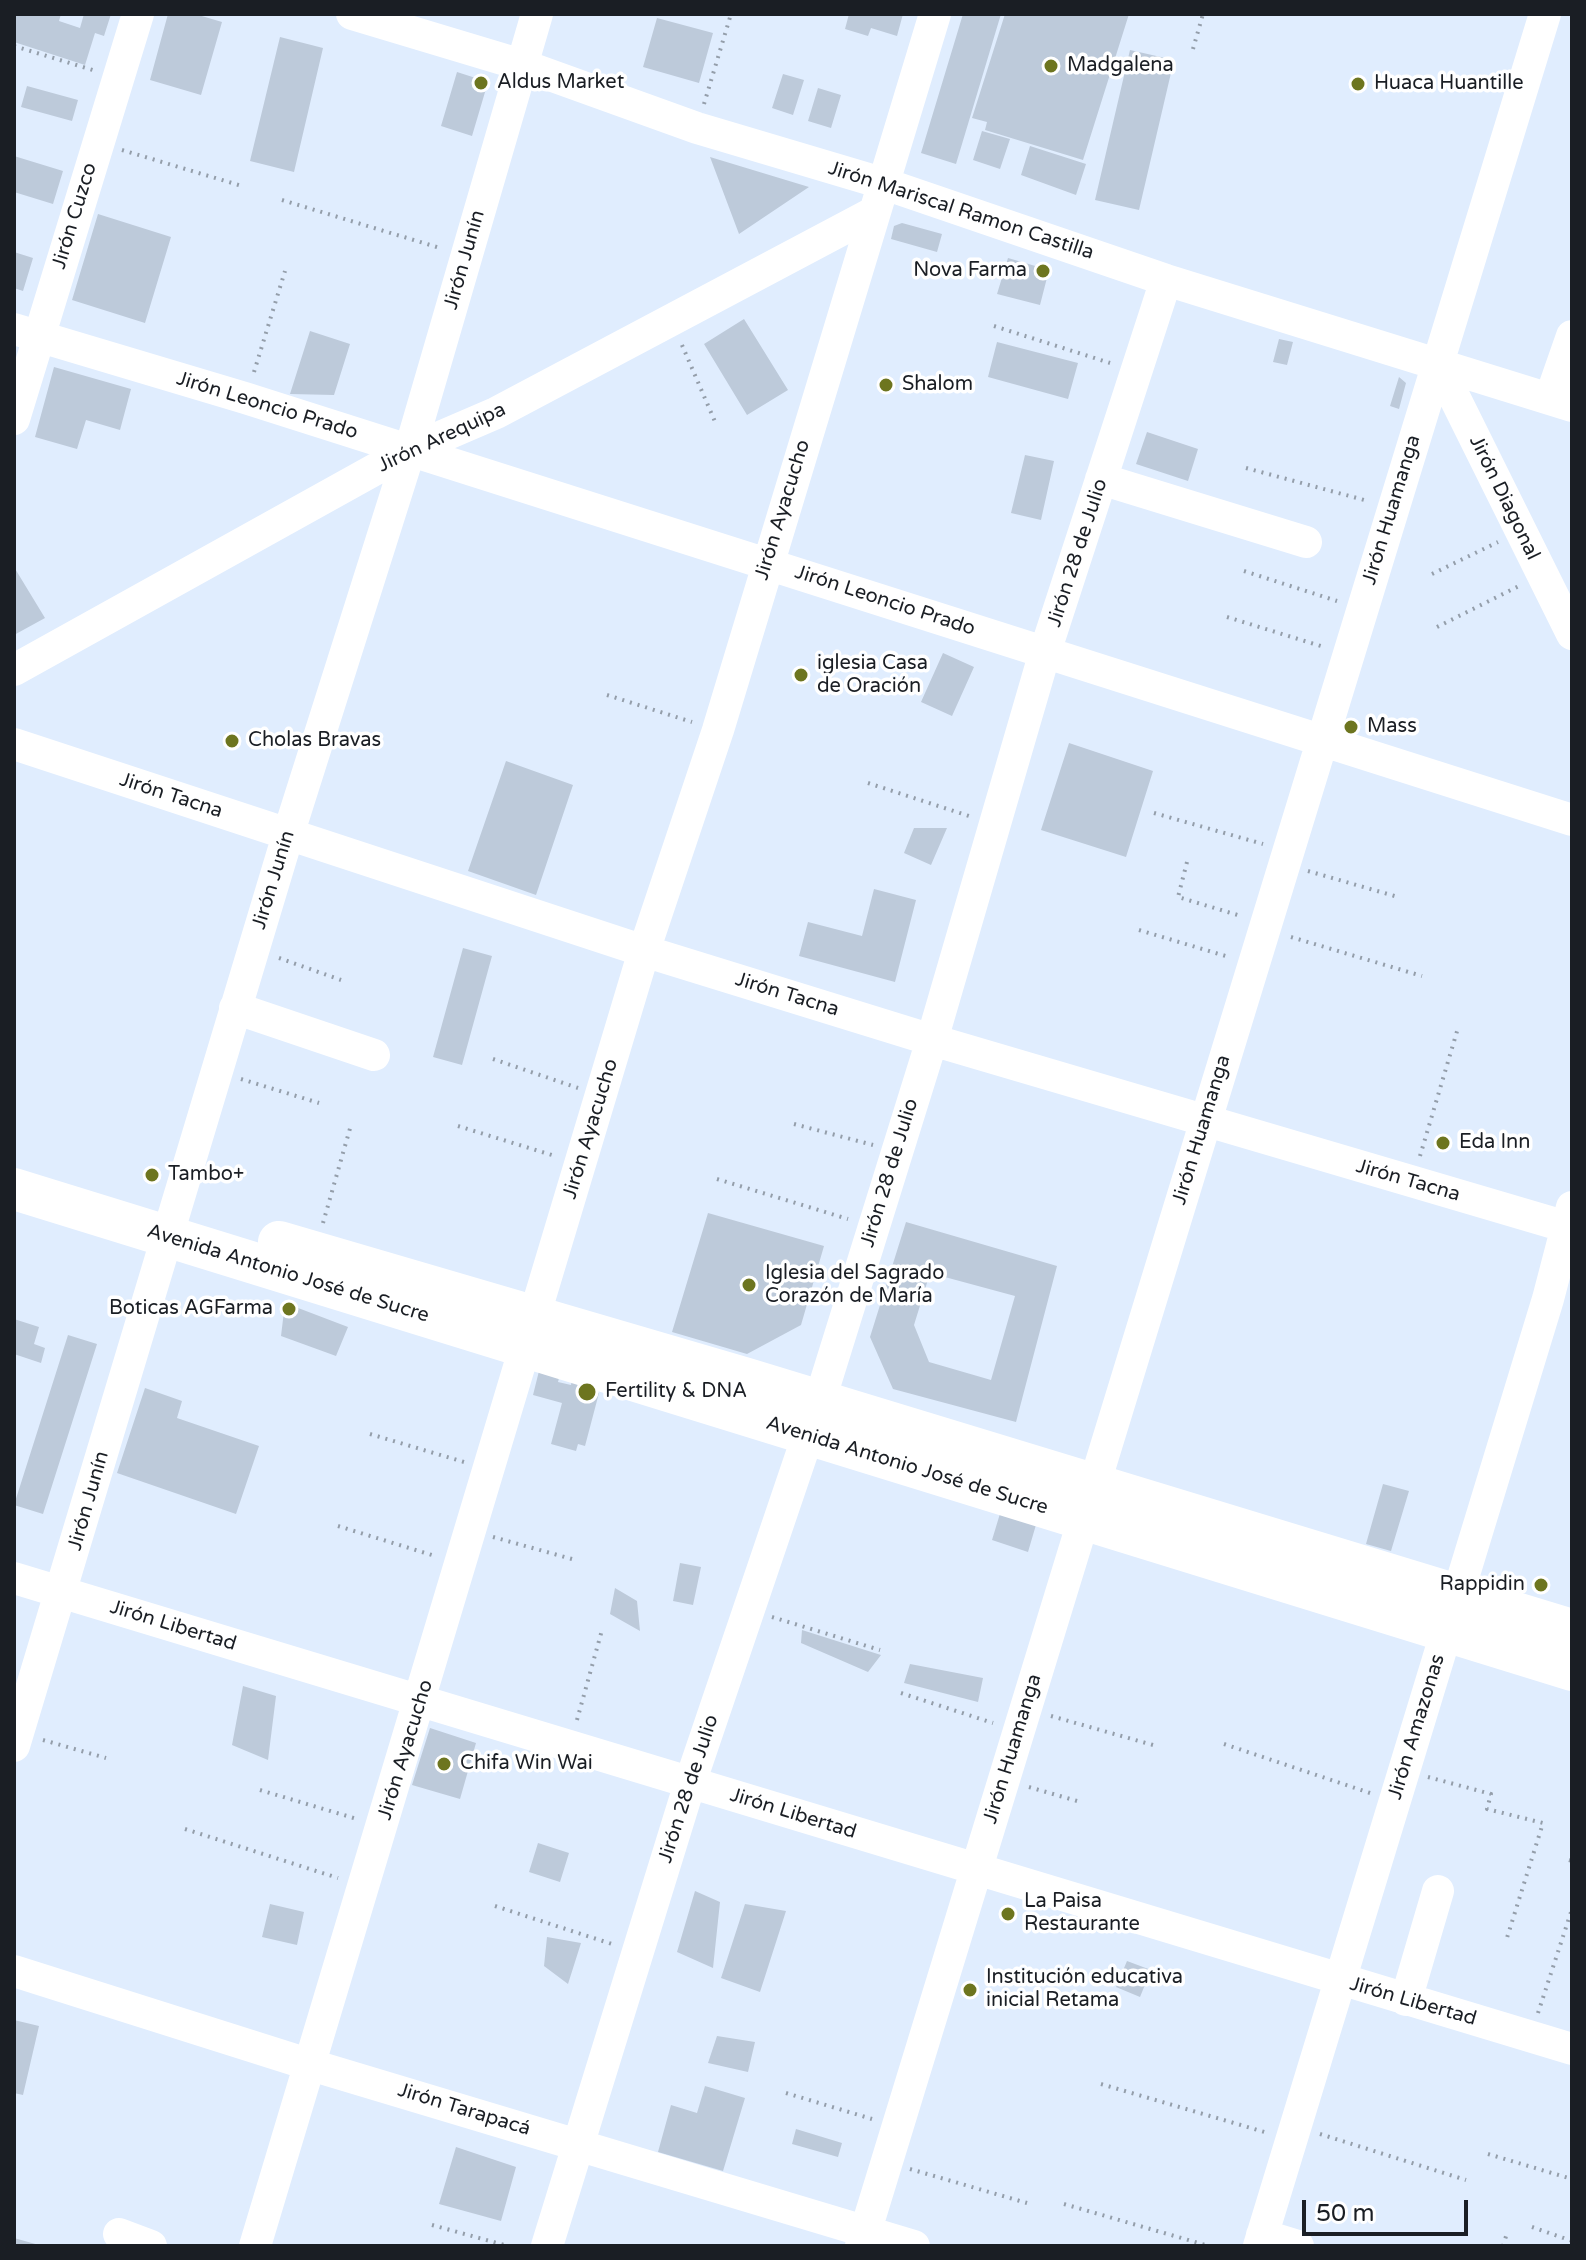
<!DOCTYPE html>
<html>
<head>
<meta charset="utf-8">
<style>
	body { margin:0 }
	#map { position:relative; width:1586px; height:2260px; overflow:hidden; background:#e0edfe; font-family:"Varela Round",sans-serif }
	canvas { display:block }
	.frame { position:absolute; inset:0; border:16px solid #1a1e24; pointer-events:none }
	.scale { position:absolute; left:1302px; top:2200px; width:166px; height:36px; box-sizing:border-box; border:4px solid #1a1e24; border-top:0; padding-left:10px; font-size:24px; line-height:28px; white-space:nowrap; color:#1a1e24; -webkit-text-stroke:6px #fff; paint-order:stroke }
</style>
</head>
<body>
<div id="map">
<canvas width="1586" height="2260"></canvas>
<div class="frame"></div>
<div class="scale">50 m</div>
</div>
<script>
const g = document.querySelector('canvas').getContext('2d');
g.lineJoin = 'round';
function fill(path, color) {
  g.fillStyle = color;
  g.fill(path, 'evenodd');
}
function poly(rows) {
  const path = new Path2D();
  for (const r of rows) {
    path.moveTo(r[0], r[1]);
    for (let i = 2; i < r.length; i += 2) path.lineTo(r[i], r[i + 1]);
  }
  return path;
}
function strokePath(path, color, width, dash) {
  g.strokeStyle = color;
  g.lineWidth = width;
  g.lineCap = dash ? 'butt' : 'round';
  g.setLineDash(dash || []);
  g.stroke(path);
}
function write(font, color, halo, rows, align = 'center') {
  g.font = font + ' "Varela Round",sans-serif';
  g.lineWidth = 7;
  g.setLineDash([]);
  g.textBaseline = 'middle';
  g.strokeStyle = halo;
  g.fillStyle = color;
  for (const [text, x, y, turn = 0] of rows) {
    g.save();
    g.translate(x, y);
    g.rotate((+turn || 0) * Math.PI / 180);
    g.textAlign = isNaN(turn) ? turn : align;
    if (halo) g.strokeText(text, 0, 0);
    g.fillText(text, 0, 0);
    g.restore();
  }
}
fill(poly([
	[14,14,61,14,59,21,80,28,84,14,111,14,104,36,95,33,85,65,14,42],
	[168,14,195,14,222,22,201,95,150,80],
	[849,14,903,14,897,36,871,28,868,36,845,29],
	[963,14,1001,14,956,164,921,153],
	[1005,14,1129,14,1083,160,985,130,987,122,972,118],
	[657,18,713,33,699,83,643,67],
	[280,37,323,48,294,172,250,161],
	[1130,50,1174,60,1139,210,1095,200],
	[457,72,488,82,472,136,441,126],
	[783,74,804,80,793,115,772,108],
	[27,86,78,100,72,121,21,107],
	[818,88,841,95,831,128,808,121],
	[982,131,1010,139,1000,169,973,160],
	[1030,146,1086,164,1076,195,1021,175],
	[14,156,63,171,53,204,14,192],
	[710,157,809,187,739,234],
	[98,214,171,237,145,323,72,300],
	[902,223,942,234,937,252,891,239,894,226],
	[14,252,33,258,23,291,14,288],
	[1008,258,1049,270,1040,305,997,294],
	[744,319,788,390,747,415,704,344],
	[310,331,350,344,334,395,290,394],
	[1279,339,1293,342,1287,365,1273,362],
	[997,342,1078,363,1068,399,988,377],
	[54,367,131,389,120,430,86,420,77,449,35,437],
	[1399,377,1406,383,1399,409,1390,406],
	[1147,432,1198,449,1188,481,1136,464],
	[1025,455,1054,461,1041,520,1011,513],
	[14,567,45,618,14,635],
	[943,653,974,667,952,716,921,702],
	[1069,743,1153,771,1126,857,1041,830],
	[506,761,573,785,536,895,468,871],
	[914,828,947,828,931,865,904,853],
	[874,889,916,900,895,982,799,956,808,922,862,936],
	[463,948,492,956,462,1065,433,1057],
	[708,1213,824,1246,801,1325,747,1354,672,1332],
	[906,1222,1057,1266,1016,1422,893,1389,870,1337],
	[930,1273,1015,1296,991,1380,929,1362,914,1325],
	[285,1303,348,1327,336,1356,281,1336],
	[14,1319,39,1327,34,1344,45,1348,41,1363,14,1354],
	[68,1335,97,1344,43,1514,14,1505],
	[541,1363,560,1374,558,1382,571,1385,572,1379,594,1386,592,1392,599,1393,585,1446,578,1444,576,1451,551,1444,562,1403,533,1395],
	[145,1388,182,1401,177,1418,259,1446,236,1514,117,1473],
	[1383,1484,1409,1491,1391,1551,1366,1544],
	[1002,1507,1038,1518,1028,1552,992,1540],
	[680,1563,701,1567,693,1605,673,1601],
	[615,1588,637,1601,640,1631,610,1614],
	[802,1630,881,1655,868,1672,801,1643],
	[910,1664,983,1678,978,1702,904,1683],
	[243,1686,276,1696,268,1760,232,1745],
	[430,1728,476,1743,460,1799,412,1785],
	[538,1843,569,1853,560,1882,529,1872],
	[695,1891,720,1902,713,1968,677,1952],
	[270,1904,304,1912,297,1945,262,1937],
	[745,1904,786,1911,760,1992,721,1978],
	[547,1937,581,1943,568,1984,544,1966],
	[1127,1961,1151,1970,1140,1997,1116,1987],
	[14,2020,39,2026,23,2095,14,2093],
	[717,2036,755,2042,748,2072,708,2063],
	[705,2086,745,2098,723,2171,658,2152,671,2105,697,2113],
	[796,2129,842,2143,838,2157,792,2144],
	[456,2147,516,2167,501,2221,439,2204],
	[14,2238,39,2245,39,2246,14,2246]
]), '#bdcada');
strokePath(poly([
	[14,46,96,71],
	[1193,49,1203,14],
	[704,104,731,14],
	[122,150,242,186],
	[282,200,440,248],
	[994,326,1110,363],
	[682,345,716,424],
	[254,372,285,271],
	[1246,468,1368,501],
	[1244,571,1337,601],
	[1432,574,1498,542],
	[1227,617,1324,647],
	[1437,627,1521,585],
	[607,695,692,722],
	[868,783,972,817],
	[1154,813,1263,844],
	[1187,862,1178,897,1241,916],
	[1308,871,1398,897],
	[1139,930,1229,957],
	[1291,937,1422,976],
	[279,958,341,980],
	[493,1059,578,1088],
	[241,1079,319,1103],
	[794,1124,873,1145],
	[458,1126,555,1156],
	[1420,1156,1458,1028],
	[717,1179,848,1219],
	[323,1223,351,1125],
	[370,1434,464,1462],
	[338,1526,435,1556],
	[493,1537,572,1559],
	[772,1617,880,1650],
	[901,1693,993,1723],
	[1051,1716,1153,1745],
	[577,1720,602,1630],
	[43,1740,106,1758],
	[1224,1744,1370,1793],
	[1428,1777,1491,1794,1487,1809,1543,1823,1506,1941],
	[1029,1787,1077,1801],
	[260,1790,357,1819],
	[185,1829,338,1878],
	[1569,1860,1572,1861],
	[495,1906,615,1945],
	[1538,2013,1572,1909],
	[1101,2084,1268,2133],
	[786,2093,872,2119],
	[1320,2134,1466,2180],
	[1488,2154,1572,2179],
	[910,2169,1027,2203],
	[1064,2204,1209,2246],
	[432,2225,508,2246],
	[1532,2227,1572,2241],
	[1503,2246,1507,2233]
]), '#949eaa', 4, [2, 6]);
strokePath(poly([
	[352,14,522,65,697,128,882,183,1166,280,1572,406],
	[14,329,245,398,1572,820],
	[1437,362,1572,634],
	[1550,399,1572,336],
	[14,419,138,14],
	[1101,479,1306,542],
	[14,670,410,450,496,413,873,213],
	[14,744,644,951,932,1040,1567,1227],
	[235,1008,374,1055],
	[14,1578,1572,2049],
	[14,1746,288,835,410,450,537,14],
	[14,1971,311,2065,914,2246],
	[1406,2000,1438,1891],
	[119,2234,151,2246],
	[1262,2235,1298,2246],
	[255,2246,644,951,718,730,935,14],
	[547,2246,690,1783,819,1403,932,1040,1045,652,1166,280],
	[861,2246,1545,14],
	[1259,2246,1548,1299,1572,1207]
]), '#fff', 32);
strokePath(poly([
	[14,1189,1572,1670],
	[279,1242,747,1379,1572,1630]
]), '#fff', 42);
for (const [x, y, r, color] of [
	[1051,66,8,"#6d751f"],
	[481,83,8,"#6d751f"],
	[1358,84,8,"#6d751f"],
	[1043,271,8,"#6d751f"],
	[886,385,8,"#6d751f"],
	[801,675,8,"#6d751f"],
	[1351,727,8,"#6d751f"],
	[232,741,8,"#6d751f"],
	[1443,1143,8,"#6d751f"],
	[152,1175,8,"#6d751f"],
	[749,1285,8,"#6d751f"],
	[289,1309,8,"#6d751f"],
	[587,1392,10,"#6d751f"],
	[1541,1585,8,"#6d751f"],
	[444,1764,8,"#6d751f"],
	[1008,1914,8,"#6d751f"],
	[970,1990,8,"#6d751f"]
]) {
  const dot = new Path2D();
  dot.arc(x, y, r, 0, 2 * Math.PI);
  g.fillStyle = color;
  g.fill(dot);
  strokePath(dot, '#fff', 3);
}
write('20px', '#1a1e24', '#fff', [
	["Madgalena",1067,66],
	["Aldus Market",497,83],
	["Huaca Huantille",1374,84],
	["Nova Farma",1027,271,"right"],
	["Shalom",902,385],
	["iglesia Casa",817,664],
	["de Oración",817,687],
	["Mass",1367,727],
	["Cholas Bravas",248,741],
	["Eda Inn",1459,1143],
	["Tambo+",168,1175],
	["Iglesia del Sagrado",765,1274],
	["Corazón de María",765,1297],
	["Boticas AGFarma",273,1309,"right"],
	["Fertility & DNA",605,1392],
	["Rappidin",1525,1585,"right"],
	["Chifa Win Wai",460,1764],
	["La Paisa",1024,1902],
	["Restaurante",1024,1925],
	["Institución educativa",986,1978],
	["inicial Retama",986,2001]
], 'left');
write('20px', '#1a1e24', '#fff', [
	["Jirón Mariscal Ramon Castilla",961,211,18],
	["Jirón Cuzco",75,216,-73],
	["Jirón Junín",465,260,-74],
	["Jirón Leoncio Prado",267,406,17],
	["Jirón Arequipa",442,438,-25],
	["Jirón Diagonal",1504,498,64],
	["Jirón Ayacucho",783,510,-73],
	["Jirón Huamanga",1392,510,-73],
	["Jirón 28 de Julio",1078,553,-72],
	["Jirón Leoncio Prado",885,601,18],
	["Jirón Tacna",171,796,18],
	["Jirón Junín",274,880,-73],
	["Jirón Tacna",787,995,17],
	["Jirón Ayacucho",591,1129,-73],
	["Jirón Huamanga",1202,1130,-73],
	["Jirón 28 de Julio",890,1173,-73],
	["Jirón Tacna",1408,1181,16],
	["Avenida Antonio José de Sucre",288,1274,17],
	["Avenida Antonio José de Sucre",907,1466,17],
	["Jirón Junín",89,1501,-74],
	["Jirón Libertad",173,1626,17],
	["Jirón Amazonas",1417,1727,-73],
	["Jirón Huamanga",1013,1749,-73],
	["Jirón Ayacucho",406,1750,-73],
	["Jirón 28 de Julio",689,1789,-72],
	["Jirón Libertad",793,1814,17],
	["Jirón Libertad",1413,2002,16],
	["Jirón Tarapacá",464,2110,17]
]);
</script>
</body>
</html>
